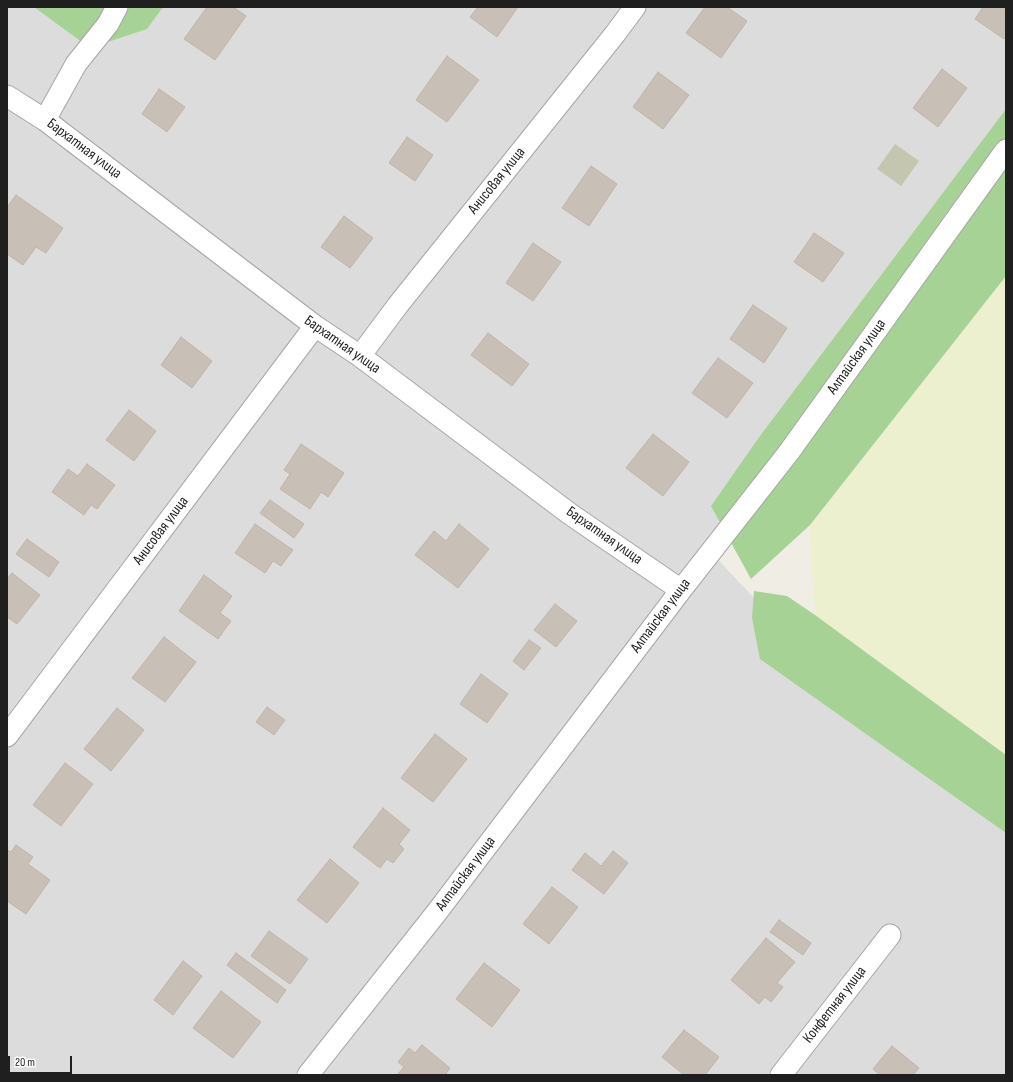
<!DOCTYPE html>
<html>
<head>
<meta charset="utf-8">
<style>
	body { margin:0 }
	#map { position:relative; width:1013px; height:1082px; overflow:hidden; background:#f0ede4; font-family:"Sofia Sans Condensed",sans-serif }
	canvas { display:block }
	.frame { position:absolute; inset:0; border:8px solid #1f1f1f; pointer-events:none }
	.scale { position:absolute; left:8px; top:1056px; width:64px; height:18px; box-sizing:border-box; border:2px solid #1f1f1f; border-top:0; padding-left:5px; font-size:12px; line-height:14px; white-space:nowrap; color:#1f1f1f; -webkit-text-stroke:3px #fff; paint-order:stroke }
</style>
</head>
<body>
<div id="map">
<canvas width="1013" height="1082"></canvas>
<div class="frame"></div>
<div class="scale">20 m</div>
</div>
<script>
const g = document.querySelector('canvas').getContext('2d');
g.lineJoin = 'round';
function fill(path, color) {
  g.fillStyle = color;
  g.fill(path, 'evenodd');
}
function poly(rows) {
  const path = new Path2D();
  for (const r of rows) {
    path.moveTo(r[0], r[1]);
    for (let i = 2; i < r.length; i += 2) path.lineTo(r[i], r[i + 1]);
  }
  return path;
}
function strokePath(path, color, width, dash) {
  g.strokeStyle = color;
  g.lineWidth = width;
  g.lineCap = dash ? 'butt' : 'round';
  g.setLineDash(dash || []);
  g.stroke(path);
}
function write(font, color, halo, rows, align = 'center') {
  g.font = font + ' "Sofia Sans Condensed",sans-serif';
  g.lineWidth = 3;
  g.setLineDash([]);
  g.textBaseline = 'middle';
  g.strokeStyle = halo;
  g.fillStyle = color;
  for (const [text, x, y, turn = 0] of rows) {
    g.save();
    g.translate(x, y);
    g.rotate((+turn || 0) * Math.PI / 180);
    g.textAlign = isNaN(turn) ? turn : align;
    if (halo) g.strokeText(text, 0, 0);
    g.fillText(text, 0, 0);
    g.restore();
  }
}
fill(poly([
	[7,7,1006,7,1006,172,708,549,797,644,1006,788,1006,1075,7,1075]
]), '#dddcdc');
fill(poly([
	[895,144,919,161,901,186,877,169]
]), '#c5c6af');
fill(poly([
	[1006,276,1006,755,815,615,810,525]
]), '#ecf0cf');
fill(poly([
	[34,7,163,7,147,29,90,48],
	[1006,109,1006,276,810,525,751,579,711,506,760,436],
	[754,591,787,596,815,615,1006,755,1006,833,760,659,752,618]
]), '#a6d296');
const building = poly([
	[207,7,233,7,246,16,215,60,184,39,207,7],
	[478,7,518,7,497,37,470,17,478,7],
	[705,7,727,7,747,21,721,58,686,33,705,7],
	[983,7,1006,7,1006,36,1004,39,975,19,983,7],
	[447,56,479,80,447,122,416,100,447,56],
	[942,69,967,88,938,127,913,108,942,69],
	[658,72,689,95,663,129,633,107,658,72],
	[159,89,185,107,167,132,142,114,159,89],
	[407,137,433,155,415,181,389,163,407,137],
	[591,166,617,184,589,226,562,208,591,166],
	[16,195,63,228,46,253,36,247,23,265,7,254,7,207,16,195],
	[344,216,373,238,350,268,321,247,344,216],
	[814,233,844,253,823,282,794,262,814,233],
	[533,243,561,262,533,301,506,283,533,243],
	[753,305,787,328,764,363,730,339,753,305],
	[488,333,529,364,512,386,471,355,488,333],
	[181,337,212,361,192,388,161,365,181,337],
	[718,358,753,383,727,418,692,393,718,358],
	[129,410,156,431,134,461,106,440,129,410],
	[653,434,689,462,663,496,626,468,653,434],
	[301,444,344,473,328,497,321,492,310,509,280,489,290,474,284,470,301,444],
	[87,464,115,485,97,509,91,505,84,515,52,492,68,469,78,476,87,464],
	[270,500,304,524,294,538,260,513,270,500],
	[255,524,293,550,281,566,273,561,265,573,235,553,255,524],
	[459,524,489,549,458,588,415,555,434,531,446,541,459,524],
	[27,539,59,562,49,577,16,554,27,539],
	[12,573,40,595,17,624,7,617,7,579,12,573],
	[204,575,232,596,220,613,231,621,218,639,179,611,204,575],
	[555,604,577,621,556,647,534,630,555,604],
	[164,637,196,662,165,702,132,678,164,637],
	[529,640,541,648,524,670,513,661,529,640],
	[481,674,508,694,487,723,460,704,481,674],
	[267,707,285,720,274,735,256,722,267,707],
	[117,708,144,730,111,771,84,749,117,708],
	[435,734,467,759,433,802,401,778,435,734],
	[65,763,93,784,61,826,33,805,65,763],
	[383,808,410,830,399,844,404,849,393,863,387,859,380,868,353,847,383,808],
	[16,845,33,857,28,864,50,880,26,914,7,901,7,850,11,852,16,845],
	[613,851,628,863,604,894,572,870,585,853,601,866,613,851],
	[330,859,359,883,327,923,297,900,330,859],
	[552,887,578,907,549,944,523,924,552,887],
	[779,920,811,943,803,955,770,932,779,920],
	[269,931,308,959,290,984,251,956,269,931],
	[766,938,795,962,777,983,783,987,771,1002,765,997,759,1004,731,980,766,938],
	[236,953,286,990,277,1003,227,965,236,953],
	[183,961,202,976,173,1015,154,1000,183,961],
	[484,963,520,990,492,1027,456,999,484,963],
	[221,991,261,1022,233,1058,193,1028,221,991],
	[684,1030,719,1057,705,1075,684,1075,662,1057,684,1030],
	[422,1045,450,1068,445,1075,397,1075,404,1067,398,1062,409,1048,415,1053,422,1045],
	[892,1046,919,1068,913,1075,880,1075,873,1069,892,1046]
]);
fill(building, '#c8bfb7');
strokePath(building, '#c3b4a6', 1);
const minor = poly([
	[7,96,45,120,315,326,360,356,570,514,681,590],
	[45,120,76,64,108,24,117,7],
	[360,356,398,305,615,34,635,7],
	[7,736,315,326],
	[308,1075,437,912,681,590,789,452,1006,150],
	[781,1075,890,935]
]);
strokePath(minor, '#a6a6a6', 23);
strokePath(minor, '#fff', 21);
write('15px', '#1f1f1f', '#fff', [
	["Бархатная улица",84,149,37],
	["Анисовая улица",497,181,-51],
	["Бархатная улица",342,345,35],
	["Алтайская улица",857,357,-54],
	["Анисовая улица",161,531,-53],
	["Бархатная улица",604,536,35],
	["Алтайская улица",661,616,-53],
	["Алтайская улица",466,874,-53],
	["Конфетная улица",835,1005,-52]
]);
</script>
</body>
</html>
